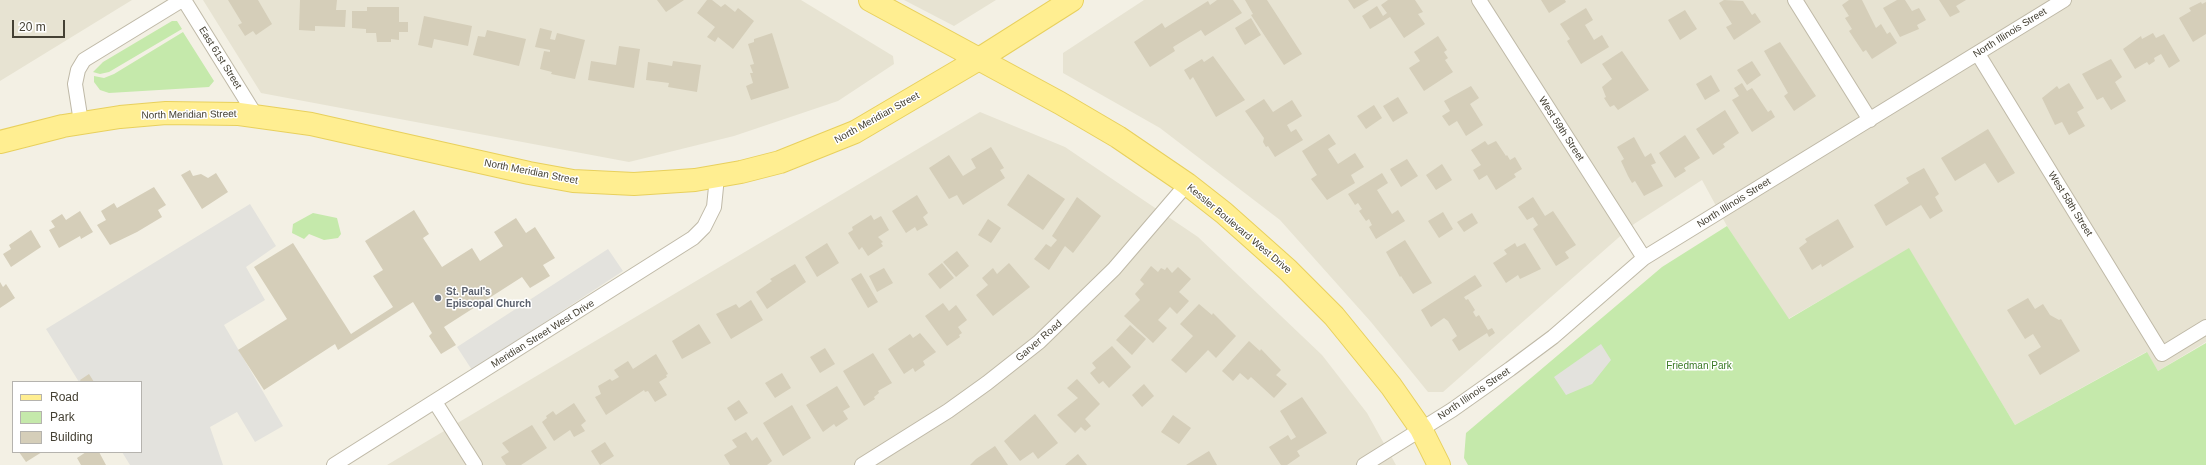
<!DOCTYPE html>
<html>
<head>
<meta charset="utf-8">
<style>
	body { margin:0 }
	#map { position:relative; width:2206px; height:465px; overflow:hidden; background:#f3f0e4; font-family:Helvetica,sans-serif }
	canvas { display:block }
	.legend { position:absolute; left:12px; top:381px; width:130px; height:72px; box-sizing:border-box; background:#fff; border:1px solid #b5b3ae; margin:0; padding:5px 7px; list-style:none; font-size:12px; color:#454134 }
	.legend li { display:flex; align-items:center; gap:8px; height:20px }
	.legend b { width:20px; border:1px solid #b5b3ae }
	.scale { position:absolute; left:12px; top:20px; width:53px; height:18px; box-sizing:border-box; border:2px solid #454134; border-top:0; padding-left:5px; font-size:12px; line-height:14px; white-space:nowrap; color:#454134; -webkit-text-stroke:3px #fff; paint-order:stroke }
</style>
</head>
<body>
<div id="map">
<canvas width="2206" height="465"></canvas>
<ul class="legend">
<li><b style="height:5px;background:#ffee91"></b>Road</li>
<li><b style="height:11px;background:#c5e9ab"></b>Park</li>
<li><b style="height:11px;background:#d5ceb9"></b>Building</li>
</ul>
<div class="scale">20 m</div>
</div>
<script>
const g = document.querySelector('canvas').getContext('2d');
g.lineJoin = 'round';
function fill(path, color) {
  g.fillStyle = color;
  g.fill(path, 'evenodd');
}
function poly(rows) {
  const path = new Path2D();
  for (const r of rows) {
    path.moveTo(r[0], r[1]);
    for (let i = 2; i < r.length; i += 2) path.lineTo(r[i], r[i + 1]);
  }
  return path;
}
function strokePath(path, color, width, dash) {
  g.strokeStyle = color;
  g.lineWidth = width;
  g.lineCap = dash ? 'butt' : 'round';
  g.setLineDash(dash || []);
  g.stroke(path);
}
function write(font, color, halo, rows, align = 'center') {
  g.font = font + ' Helvetica,sans-serif';
  g.lineWidth = 3;
  g.setLineDash([]);
  g.textBaseline = 'middle';
  g.strokeStyle = halo;
  g.fillStyle = color;
  for (const [text, x, y, turn = 0] of rows) {
    g.save();
    g.translate(x, y);
    g.rotate((+turn || 0) * Math.PI / 180);
    g.textAlign = isNaN(turn) ? turn : align;
    if (halo) g.strokeText(text, 0, 0);
    g.fillText(text, 0, 0);
    g.restore();
  }
}
fill(poly([
	[0,0,132,0,0,81],
	[203,0,801,0,893,56,894,64,838,101,734,136,629,162,261,93],
	[904,0,996,0,954,26],
	[1144,0,2206,0,2206,342,2158,371,2146,352,2015,425,1909,249,1788,319,1727,226,1702,180,1634,224,1443,392,1428,392,1371,322,1280,220,1160,128,1063,73,1063,53],
	[980,112,1065,147,1198,237,1322,355,1367,413,1396,465,387,465]
]), '#e7e3d2');
fill(poly([
	[172,21,177,21,182,29,109,72,100,74,93,72,103,62],
	[183,32,214,81,209,87,109,93,100,90,94,82,94,76,104,78,114,74],
	[313,213,337,218,341,234,338,238,324,240,309,234,304,239,292,233,293,224],
	[1727,226,1789,319,1909,248,2015,425,2147,352,2158,371,2206,343,2206,465,1468,465,1464,458,1466,433,1662,267]
]), '#c5e9ab');
fill(poly([
	[250,204,276,246,246,267,265,300,224,325,283,426,255,442,237,412,210,427,223,465,130,465,122,452,141,452,141,382,79,382,46,329],
	[608,249,623,271,472,370,457,347],
	[1601,344,1611,360,1592,384,1566,395,1554,377]
]), '#e3e2dd');
fill(poly([
	[228,0,258,0,272,24,256,35,253,31,245,36,238,25,242,23],
	[300,0,337,0,336,10,346,10,345,27,315,26,315,31,299,30],
	[657,0,684,0,666,12],
	[707,0,712,0,721,7,725,4,735,12,738,8,754,21,733,49,718,37,715,42,707,37,715,27,697,13],
	[1217,0,1233,0,1242,13,1205,36,1201,30,1173,47,1175,51,1150,67,1134,42,1162,23,1165,28,1208,1,1210,5],
	[1245,0,1267,0,1302,54,1284,65,1251,15,1253,14],
	[1348,0,1369,0,1354,9],
	[1388,0,1415,0,1423,12,1418,14,1425,24,1404,38,1390,17,1370,29,1362,16,1377,6,1383,16,1387,13,1381,5],
	[1541,0,1565,0,1566,2,1549,13],
	[1724,0,1743,1,1752,15,1755,13,1761,22,1734,40,1726,27,1732,24,1719,3],
	[1849,0,1862,0,1876,28,1881,24,1887,34,1890,32,1897,43,1872,59,1866,50,1863,52,1849,31,1852,29,1845,18,1849,16,1842,5],
	[1897,0,1905,0,1912,11,1919,8,1926,20,1917,25,1919,29,1900,37,1883,8],
	[1939,0,1966,0,1956,6,1960,12,1950,17],
	[2201,2,2202,4,2206,2,2206,34,2193,42,2179,18,2191,11,2189,8],
	[367,7,399,7,399,22,408,22,408,32,399,32,399,40,391,39,391,42,377,42,376,33,366,33,366,29,352,28,352,11,367,11],
	[1586,8,1593,20,1585,25,1594,40,1602,35,1609,47,1581,64,1567,41,1570,39,1560,24],
	[1685,10,1697,29,1680,40,1668,20],
	[424,16,472,26,468,46,434,39,432,48,418,45],
	[1251,18,1261,35,1245,45,1235,28],
	[540,28,552,31,550,39,555,40,557,33,585,40,575,79,551,74,552,72,540,69,544,51,550,52,550,50,535,47],
	[487,30,526,39,519,66,473,55,478,36,485,37],
	[772,33,789,88,751,100,746,86,753,83,750,73,753,73,750,65,754,64,748,44,754,42,754,39],
	[2153,33,2156,38,2164,34,2180,61,2169,68,2161,54,2154,58,2155,61,2149,65,2147,62,2135,69,2123,49,2141,36,2142,39],
	[1438,36,1447,50,1444,52,1448,58,1445,60,1453,72,1424,91,1409,68,1420,61,1414,52],
	[1780,42,1816,96,1794,111,1784,96,1788,93,1764,51],
	[619,46,640,49,634,88,588,80,591,61,616,65],
	[1622,51,1649,90,1618,110,1614,105,1610,107,1604,98,1606,97,1602,87,1612,79,1602,64],
	[1213,56,1245,100,1216,117,1193,77,1190,80,1184,70,1202,59,1204,62],
	[2111,59,2122,77,2115,82,2126,101,2111,110,2103,97,2097,100,2082,74],
	[673,61,701,65,697,92,668,87,669,83,646,80,648,62,672,66],
	[1752,61,1761,75,1747,85,1737,70],
	[1711,75,1720,91,1705,100,1696,84],
	[1742,83,1747,91,1752,88,1768,112,1771,110,1775,117,1752,132,1732,100,1739,96,1734,88],
	[2069,83,2084,108,2077,112,2085,126,2069,135,2062,122,2055,125,2042,98,2057,86,2059,89],
	[1471,86,1479,98,1470,104,1483,125,1466,136,1457,121,1449,126,1442,116,1450,111,1444,101],
	[1398,97,1408,113,1393,122,1383,106],
	[1264,99,1273,112,1292,100,1302,116,1287,125,1291,132,1296,129,1303,140,1275,157,1268,146,1266,147,1263,142,1264,138,1245,111],
	[1374,105,1382,118,1366,129,1357,116],
	[1725,110,1739,133,1723,144,1725,147,1713,155,1696,129],
	[1988,129,2015,173,1998,183,1985,163,1955,181,1941,158],
	[1329,134,1336,144,1328,149,1338,164,1355,153,1364,167,1351,175,1355,183,1327,200,1311,179,1317,175,1302,151],
	[1685,135,1700,158,1684,168,1686,171,1675,178,1659,153],
	[1634,137,1645,157,1651,153,1656,163,1651,165,1663,186,1644,196,1635,181,1632,183,1628,176,1621,161,1624,159,1617,147],
	[1485,141,1488,145,1496,141,1506,156,1507,155,1510,160,1515,157,1522,169,1514,174,1516,177,1496,190,1487,175,1479,180,1473,170,1481,165,1471,150],
	[991,147,1004,168,1000,170,1005,178,963,205,957,195,949,199,929,168,949,155,963,176,976,168,971,159],
	[1407,159,1418,176,1401,187,1390,169],
	[1442,164,1452,180,1436,190,1426,175],
	[1924,168,1939,194,1935,197,1943,211,1930,219,1921,205,1886,226,1874,205,1909,183,1906,178],
	[190,170,193,176,201,174,208,178,216,173,228,192,202,209,181,175],
	[1382,173,1388,183,1377,190,1392,214,1398,210,1405,221,1376,239,1369,227,1372,225,1369,219,1366,221,1359,211,1362,209,1358,203,1355,205,1348,194],
	[1028,174,1065,199,1043,230,1007,205],
	[154,187,166,205,158,210,162,217,137,232,110,245,97,225,106,220,101,211,114,203,117,208],
	[917,195,928,213,923,217,928,225,917,231,915,227,906,233,892,211],
	[1077,197,1101,216,1073,253,1065,246,1049,270,1034,259,1046,244,1051,247,1057,240,1052,236],
	[1533,197,1545,216,1553,211,1576,245,1565,252,1569,258,1556,266,1533,229,1538,225,1533,217,1527,220,1518,207],
	[414,210,429,234,423,238,442,267,472,248,480,261,503,246,494,232,516,218,526,233,535,227,555,258,543,265,550,276,530,288,522,277,444,327,456,345,441,354,429,336,432,333,413,302,338,350,335,344,264,390,238,350,287,319,254,267,293,243,351,334,393,307,373,276,383,270,365,241],
	[80,211,93,232,81,239,80,236,59,248,49,230,55,227,51,221,62,214,66,220],
	[1443,212,1453,229,1439,238,1428,221],
	[1472,213,1478,223,1464,232,1457,222],
	[871,215,874,220,881,216,889,230,878,237,883,242,881,243,883,246,868,256,862,247,859,250,848,233,853,230,852,227],
	[988,219,1001,228,991,243,978,235],
	[1838,219,1854,247,1822,267,1821,264,1812,270,1799,248,1807,242,1805,239],
	[31,230,41,247,11,267,3,254,11,249,9,245],
	[1405,240,1432,283,1413,294,1401,276,1400,277,1386,252],
	[827,243,839,263,817,277,805,257],
	[1515,243,1517,247,1525,243,1541,269,1520,279,1518,275,1506,283,1493,263,1507,254,1504,250],
	[957,251,969,266,956,277,943,262],
	[942,263,954,278,940,289,928,274],
	[1009,263,1030,287,993,316,976,295,988,285,982,278,993,268,997,274],
	[795,264,806,282,767,309,756,292,772,281,770,279],
	[1151,266,1158,272,1161,268,1165,270,1167,267,1172,273,1178,267,1191,279,1179,292,1189,301,1177,314,1170,307,1158,320,1167,328,1153,343,1124,316,1140,300,1135,294,1144,284,1140,280],
	[884,268,893,283,877,292,869,276],
	[861,273,878,302,868,308,851,279],
	[1475,275,1482,286,1464,297,1466,300,1468,299,1475,310,1473,312,1476,317,1479,315,1488,330,1492,328,1495,333,1489,337,1487,333,1459,351,1452,340,1457,336,1448,321,1444,318,1431,327,1421,310],
	[0,282,3,287,6,284,15,298,0,308],
	[2028,298,2035,309,2043,304,2050,315,2059,320,2061,319,2080,351,2040,375,2028,355,2041,347,2033,334,2025,339,2007,310],
	[751,300,763,320,731,339,716,314,736,304,739,308],
	[943,303,949,311,956,305,967,320,958,327,962,333,959,335,960,337,947,346,925,316],
	[1199,304,1212,315,1213,313,1236,336,1216,358,1208,350,1186,373,1171,360,1193,336,1180,324],
	[699,324,711,343,682,359,672,341],
	[1130,325,1146,339,1132,355,1116,340],
	[920,333,936,352,923,361,925,365,915,372,913,368,904,374,888,349,910,334,913,338],
	[1249,341,1260,351,1261,349,1281,370,1276,375,1287,384,1274,398,1251,377,1248,380,1240,373,1233,381,1222,371],
	[1112,346,1131,367,1109,388,1103,381,1099,384,1090,373,1096,368,1092,363],
	[825,348,835,364,820,373,810,357],
	[873,353,892,383,878,391,879,393,874,397,875,399,864,406,843,371],
	[656,354,668,374,666,375,667,377,659,382,667,395,655,402,648,391,645,392,644,390,606,415,595,397,601,394,598,386,610,379,612,381,619,377,614,370,628,361,633,369],
	[782,373,791,388,775,398,765,383],
	[89,374,94,382,81,382,80,380],
	[1077,379,1100,404,1085,419,1091,426,1085,431,1081,427,1075,433,1057,415,1078,398,1067,388],
	[1144,384,1154,396,1142,407,1132,395],
	[837,386,850,407,843,411,848,419,836,427,834,424,823,432,806,405],
	[1302,397,1327,433,1297,451,1300,456,1287,465,1281,465,1269,447,1288,435,1291,440,1296,437,1280,411],
	[739,400,748,413,735,421,727,408],
	[574,403,586,421,581,425,585,431,574,437,570,430,554,441,542,422,547,418,546,416,553,411,556,415],
	[792,405,811,438,783,456,763,423],
	[1035,414,1058,443,1038,459,1033,452,1020,461,1004,441],
	[1173,415,1191,428,1179,444,1161,432],
	[532,425,547,448,521,465,506,465,501,457,509,452,502,443],
	[746,432,752,441,757,437,772,461,767,465,730,465,724,455,737,447,732,440],
	[605,442,614,456,600,465,591,451],
	[995,446,1008,465,970,465,976,459],
	[1209,451,1217,465,1186,465],
	[19,452,42,452,26,462],
	[86,452,99,452,106,465,81,465,77,458],
	[1078,454,1087,465,1065,465]
]), '#d5ceb9');
const street = poly([
	[184,0,256,116],
	[1479,0,1644,258],
	[1795,0,1870,120],
	[1978,54,2162,354,2206,327],
	[81,122,75,84,78,70,84,60,182,0],
	[435,402,475,465],
	[334,465,693,238,704,227,714,207,716,187,715,177],
	[862,465,948,411,987,383,1039,342,1114,269,1187,184],
	[1364,465,1452,410,1510,369,1553,337,1644,258,2064,0]
]);
const primary = poly([
	[870,0,1060,103,1118,137,1187,184,1224,213,1288,270,1334,316,1391,386,1421,429,1439,465],
	[0,142,63,126,120,117,166,113,239,114,311,124,529,173,573,181,634,184,695,180,741,172,780,162,855,132,979,59,1072,0]
]);
strokePath(street, '#bfb9a7', 16);
strokePath(primary, '#e8d05d', 24);
strokePath(street, '#fff', 14);
strokePath(primary, '#ffee91', 22);
for (const [x, y, r, color] of [
	[438,298,4,"#6b7280"]
]) {
  const dot = new Path2D();
  dot.arc(x, y, r, 0, 2 * Math.PI);
  g.fillStyle = color;
  g.fill(dot);
  strokePath(dot, '#fff', 1.5);
}
write('10px', '#454134', '#fff', [
	["North Illinois Street",2010,33,-32],
	["East 61st Street",220,58,58],
	["North Meridian Street",189,115,-1],
	["North Meridian Street",877,118,-29],
	["West 59th Street",1561,129,57],
	["North Meridian Street",531,172,11],
	["North Illinois Street",1734,203,-32],
	["West 58th Street",2070,204,58],
	["Kessler Boulevard West Drive",1239,229,40],
	["Meridian Street West Drive",543,334,-32],
	["Garver Road",1039,341,-41],
	["North Illinois Street",1474,394,-34]
]);
write('bold 10px', '#5b616d', '#fff', [
	["St. Paul's",446,292],
	["Episcopal Church",446,304]
], 'left');
write('10px', '#3a7925', '#fff', [
	["Friedman Park",1699,366]
]);
</script>
</body>
</html>
